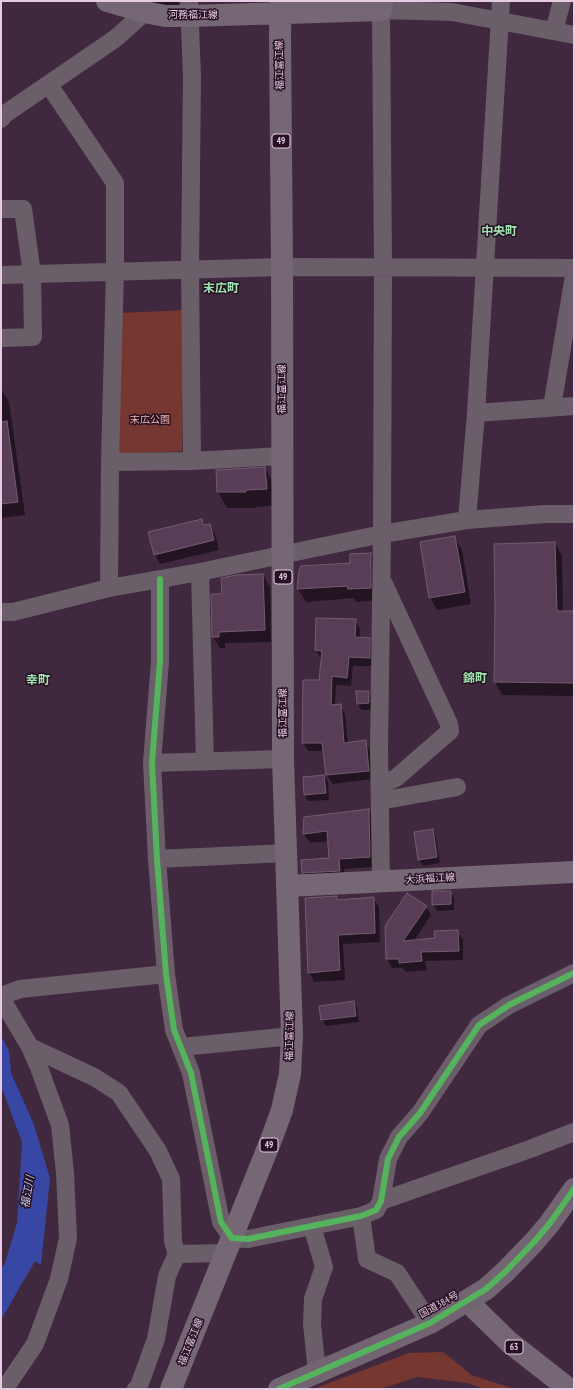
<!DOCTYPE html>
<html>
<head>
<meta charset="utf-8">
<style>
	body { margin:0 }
	#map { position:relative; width:575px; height:1390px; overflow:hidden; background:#40283e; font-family:"PT Sans Narrow",sans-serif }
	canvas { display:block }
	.frame { position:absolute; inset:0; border:2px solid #e7cbe3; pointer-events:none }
</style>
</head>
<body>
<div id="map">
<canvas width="575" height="1390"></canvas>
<div class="frame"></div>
</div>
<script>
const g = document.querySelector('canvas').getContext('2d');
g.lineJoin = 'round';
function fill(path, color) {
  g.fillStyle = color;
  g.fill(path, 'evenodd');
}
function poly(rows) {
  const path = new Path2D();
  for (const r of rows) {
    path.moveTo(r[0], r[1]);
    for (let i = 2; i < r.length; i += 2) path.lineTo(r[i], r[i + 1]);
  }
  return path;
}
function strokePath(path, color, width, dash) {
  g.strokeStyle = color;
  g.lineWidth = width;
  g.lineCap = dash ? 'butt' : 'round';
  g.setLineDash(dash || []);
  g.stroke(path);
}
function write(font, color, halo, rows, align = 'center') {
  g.font = font + ' "PT Sans Narrow","Noto Sans JP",sans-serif';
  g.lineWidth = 3;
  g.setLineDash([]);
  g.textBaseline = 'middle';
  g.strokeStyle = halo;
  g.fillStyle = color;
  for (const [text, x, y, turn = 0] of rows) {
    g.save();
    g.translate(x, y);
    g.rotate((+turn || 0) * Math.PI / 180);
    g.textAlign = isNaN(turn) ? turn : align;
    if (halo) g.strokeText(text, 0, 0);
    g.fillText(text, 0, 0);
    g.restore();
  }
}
fill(poly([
	[184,310,182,451,122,454,118,452,121,313],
	[443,1352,462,1367,471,1375,515,1389,484,1389,467,1383,417,1377,380,1389,313,1389,409,1353]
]), '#763730');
fill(poly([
	[1,1036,9,1051,11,1073,33,1122,50,1178,41,1265,35,1261,1,1320,1,1269,5,1263,17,1223,22,1142,1,1086]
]), '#3847a4');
fill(poly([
	[148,1,178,1,178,10,152,7],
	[1,389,9,402,25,515,1,518],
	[265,468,274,485,276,505,255,507,255,508,227,508,218,492,217,471],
	[201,520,205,526,209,525,215,534,219,550,160,564,155,555,150,533],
	[454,537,462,550,471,604,437,610,430,597],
	[555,543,562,556,563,612,574,612,574,696,502,695,495,682],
	[371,554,378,567,378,600,356,602,354,598,306,602,298,589,300,570,352,564],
	[263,575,270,587,271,642,225,643,225,648,220,648,213,637,223,595],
	[355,620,360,629,360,638,369,639,374,647,374,666,353,666,351,686,336,685,335,706,340,705,345,714,348,744,365,742,370,750,373,779,332,784,327,775,324,751,308,751,303,742,320,681,321,659,316,650],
	[369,692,372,698,372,710,361,710,358,704],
	[324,776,328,782,329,800,308,801,305,795],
	[369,810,374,820,375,867,344,869,345,880,308,882,303,872,330,859,329,841,310,843,304,834],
	[432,830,436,837,440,863,423,866,419,859],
	[450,892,454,898,454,910,437,911,433,904],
	[337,897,339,901,373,898,379,907,380,942,343,944,345,980,314,982,309,972],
	[426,906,431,915,414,941,436,939,457,931,463,940,463,960,425,961,427,970,406,972,403,968,392,968,387,959,386,927],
	[354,1002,357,1008,359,1022,326,1026,322,1020,320,1007]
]), '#0007');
const building = poly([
	[7,421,18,502,1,504,1,422,7,421],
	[265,467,267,489,246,490,246,492,217,492,216,470,265,467],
	[202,519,203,525,210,524,214,540,154,555,148,532,202,519],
	[455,536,465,592,429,598,420,542,455,536],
	[555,542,557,611,574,611,574,683,494,682,495,608,494,544,555,542],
	[371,553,371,588,348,589,347,586,297,589,299,570,301,566,350,563,350,554,371,553],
	[263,574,265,630,219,632,219,637,212,637,211,594,222,594,221,578,237,575,263,574],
	[316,618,356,619,355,637,370,638,370,658,349,657,347,678,332,676,331,705,341,704,344,743,366,740,369,771,326,775,322,743,302,743,303,680,319,680,322,651,315,650,316,618],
	[356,691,369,691,369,703,357,704,356,691],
	[324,775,326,793,304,795,303,777,324,775],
	[369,809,370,857,339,859,340,871,302,873,301,860,329,858,327,831,303,834,304,817,369,809],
	[433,829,437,857,418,860,414,832,433,829],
	[432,891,451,891,451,904,432,905,432,891],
	[407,893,427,906,403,941,435,938,434,931,458,930,459,951,421,952,422,961,399,963,399,959,386,959,385,926,407,893],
	[337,896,337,900,374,897,375,933,338,935,340,970,308,973,305,898,337,896],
	[354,1001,356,1016,321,1020,319,1006,354,1001]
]);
fill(building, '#593d57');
strokePath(building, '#725d70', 1);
strokePath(poly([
	[189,1,192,76,190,270,192,461],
	[554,31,562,1],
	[49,85,115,183,115,271,110,462,109,588],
	[1,119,5,114,116,38,145,12],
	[1,209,23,209,32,274,33,337,1,338],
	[1,275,282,267,574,268],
	[552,407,574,276],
	[476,413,574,406],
	[110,462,192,461,282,456],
	[467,520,476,413,501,1],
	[200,572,205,762],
	[160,579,160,661,152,763,157,859,166,974,174,1030,191,1073,221,1222,232,1238,248,1239,361,1216,376,1210,381,1201,388,1159,399,1137,420,1113,479,1025,509,1005,574,973],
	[1,612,13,612,109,588,200,572,382,534,467,520,545,514,574,514],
	[152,763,283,759],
	[380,785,396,778,450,731,449,724,384,584],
	[380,801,457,787],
	[157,859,286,853],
	[381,881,379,749,382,534,383,268,381,10,452,12,574,35],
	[1,996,20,989,166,974],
	[1,998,30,1047,38,1065,60,1125,65,1173,68,1238,59,1279,35,1344,10,1381,3,1389],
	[30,1047,94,1077,119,1093,158,1151,171,1179,173,1242,177,1254],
	[182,1047,292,1036],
	[381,1201,530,1149,574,1132],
	[361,1216,367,1259,397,1273,430,1323],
	[312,1226,324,1267,313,1299,312,1324,317,1372],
	[136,1389,139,1386,156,1339,167,1276,177,1254,227,1253]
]), '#6a5f68', 18);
strokePath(poly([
	[107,1,145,12,165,16,189,16,381,10,382,1],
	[287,886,574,872],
	[467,1301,509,1342,569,1389],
	[171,1389,271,1140,282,1110,290,1074,292,1036,283,759,282,267,280,36,281,1]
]), '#766774', 22);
strokePath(poly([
	[279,1389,430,1323,486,1289,505,1272,534,1242,550,1223,574,1189]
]), '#736472', 22);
strokePath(poly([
	[160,579,160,661,152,763,157,859,166,974,174,1030,191,1073,221,1222,232,1238,248,1239,361,1216,376,1210,381,1201,388,1159,399,1137,420,1113,479,1025,509,1005,574,973],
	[279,1389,430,1323,486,1289,505,1272,534,1242,550,1223,574,1189]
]), '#56b35d', 6);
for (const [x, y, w] of [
	[281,141,18],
	[283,577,18],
	[269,1145,18],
	[514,1347,18]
]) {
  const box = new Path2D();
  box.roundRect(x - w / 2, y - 7, w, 14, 3);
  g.fillStyle = '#251123';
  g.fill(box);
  strokePath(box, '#e7cbe3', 1);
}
write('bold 9px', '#e7cbe3', null, [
	["49",281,141],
	["49",283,577],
	["49",269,1145],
	["63",514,1347]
]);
write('10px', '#e7cbe3', '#251123', [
	["河務福江線",193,15],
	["福江富江線",280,65,-91],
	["福江富江線",282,389,-90],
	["福江富江線",283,713,-90],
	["大浜福江線",430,879,-3],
	["福江富江線",290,1036,-89],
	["国道384号",439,1305,-29],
	["福江富江線",191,1342,-68]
]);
write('10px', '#f7b7ab', '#251123', [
	["末広公園",150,420]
]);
write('italic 11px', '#c5cee9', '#251123', [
	["福江川",28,1192,-80]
]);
write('bold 12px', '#9ee2ad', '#251123', [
	["中央町",499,232],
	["末広町",221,289],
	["錦町",475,679],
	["幸町",38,681]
]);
</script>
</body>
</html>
